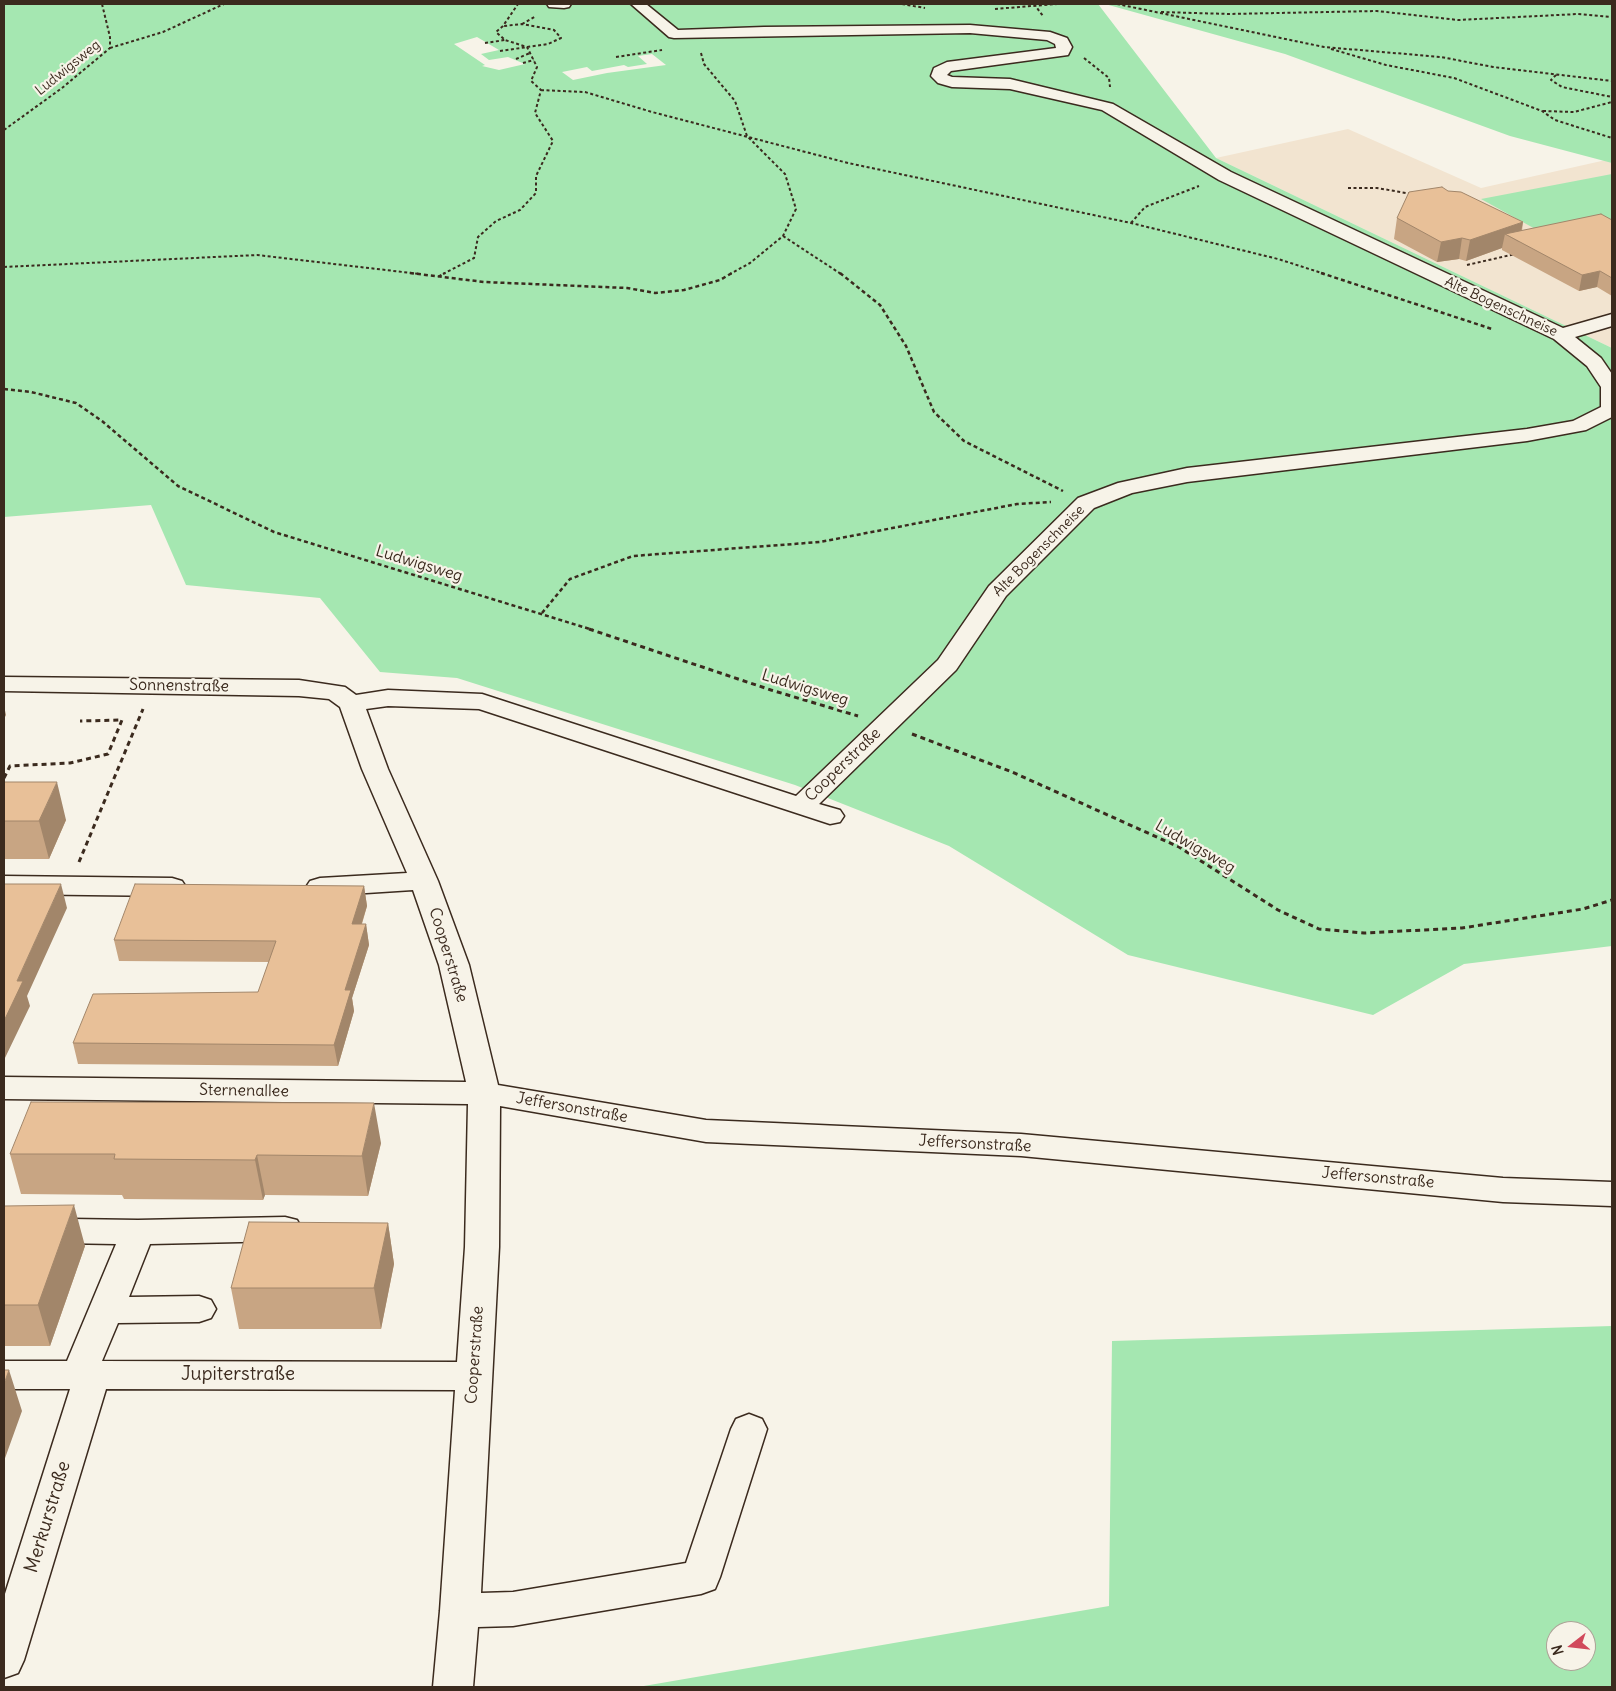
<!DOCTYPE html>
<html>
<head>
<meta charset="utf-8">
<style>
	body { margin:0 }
	#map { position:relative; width:1616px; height:1691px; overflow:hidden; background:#f7f3e8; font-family:Delius,sans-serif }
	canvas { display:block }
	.frame { position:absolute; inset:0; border:5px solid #3b2a1e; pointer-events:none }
	.north { position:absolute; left:1546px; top:1621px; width:50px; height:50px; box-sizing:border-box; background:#f7f3e8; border:1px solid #aca397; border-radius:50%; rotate:254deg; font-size:14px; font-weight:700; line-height:20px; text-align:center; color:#3b2a1e }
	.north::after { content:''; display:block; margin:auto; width:18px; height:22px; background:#d1495b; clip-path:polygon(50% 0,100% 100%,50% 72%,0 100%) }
</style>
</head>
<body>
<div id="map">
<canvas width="1616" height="1691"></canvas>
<div class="frame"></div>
<div class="north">N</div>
</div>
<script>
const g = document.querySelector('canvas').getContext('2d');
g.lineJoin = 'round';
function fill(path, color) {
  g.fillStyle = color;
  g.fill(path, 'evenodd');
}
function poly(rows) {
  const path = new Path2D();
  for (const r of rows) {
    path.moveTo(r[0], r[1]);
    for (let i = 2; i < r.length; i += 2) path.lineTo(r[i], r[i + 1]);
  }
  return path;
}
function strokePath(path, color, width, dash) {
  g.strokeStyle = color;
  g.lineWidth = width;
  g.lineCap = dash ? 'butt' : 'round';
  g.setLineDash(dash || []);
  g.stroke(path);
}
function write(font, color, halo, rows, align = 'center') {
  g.font = font + ' Delius,sans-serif';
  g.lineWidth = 4.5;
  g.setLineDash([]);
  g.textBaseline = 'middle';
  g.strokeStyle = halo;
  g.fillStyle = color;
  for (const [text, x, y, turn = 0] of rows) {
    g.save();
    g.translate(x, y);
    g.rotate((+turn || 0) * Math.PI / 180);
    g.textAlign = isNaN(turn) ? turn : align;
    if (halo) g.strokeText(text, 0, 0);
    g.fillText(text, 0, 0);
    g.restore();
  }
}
fill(poly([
	[1348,129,1481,188,1606,160,1612,163,1612,348,1216,158]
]), '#f2e4d0');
fill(poly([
	[4,4,1098,4,1216,158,1612,348,1612,946,1464,964,1373,1015,1128,955,949,846,795,785,457,678,380,672,320,598,186,585,151,505,4,517],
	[477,37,499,50,481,54,489,60,508,57,525,64,499,70,482,66,485,65,454,44],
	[652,54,666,65,607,73,573,80,562,72,587,67,592,71,624,65,628,67,647,64,638,56],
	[1105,4,1612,4,1612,163,1510,136,1285,54],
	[1612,174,1612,223,1548,236,1481,199],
	[1612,1326,1612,1687,638,1687,1109,1606,1112,1341],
	[1556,1631,1586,1631,1586,1661,1556,1661]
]), '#a5e7b1');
const minor = poly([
	[547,4,571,4,569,7,564,8,549,7,547,4],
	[631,4,646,4,678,30,764,27,970,25,1050,32,1067,38,1072,47,1068,55,951,71,947,75,952,77,1010,79,1113,104,1231,172,1563,328,1612,314,1612,326,1575,337,1601,358,1612,374,1612,417,1586,430,1527,441,1187,482,1132,493,1094,508,1006,596,956,670,819,804,840,810,844,816,840,822,830,824,479,709,388,706,366,709,388,769,438,881,469,965,498,1085,706,1120,1021,1134,1503,1178,1612,1182,1612,1206,1503,1202,1021,1156,706,1142,500,1106,499,1247,481,1593,513,1592,686,1563,731,1429,736,1419,749,1414,762,1419,767,1429,720,1577,715,1589,701,1594,513,1626,478,1627,473,1687,433,1687,440,1611,455,1390,106,1389,24,1660,18,1673,4,1678,4,1597,70,1389,4,1389,4,1361,67,1361,116,1244,4,1242,4,1218,138,1220,285,1217,297,1220,302,1229,297,1238,285,1241,150,1244,129,1297,199,1296,211,1300,216,1309,211,1318,199,1322,118,1323,102,1361,457,1362,465,1247,468,1104,4,1099,4,1077,466,1082,439,965,413,890,320,896,310,893,306,887,310,881,320,878,407,873,362,769,340,707,329,699,299,696,4,691,4,677,299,680,345,687,356,695,388,690,482,694,796,796,938,660,989,586,1078,498,1118,483,1187,468,1527,429,1573,421,1601,407,1601,387,1587,366,1554,339,1219,180,1102,110,1010,89,952,87,938,83,931,76,934,68,947,62,1056,48,1055,44,1047,40,970,33,674,38,669,37,631,4],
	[4,876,172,878,182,881,186,887,182,893,172,896,4,894,4,876]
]);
strokePath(minor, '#3b2a1e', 3);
strokePath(poly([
	[902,4,925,8],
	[1034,4,1043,16],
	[1117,4,1324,47,1441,57,1493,67,1612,81],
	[995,9,1057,4],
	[1161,12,1229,14,1377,11,1458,20,1578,14,1612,17],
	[522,24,536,16],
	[485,43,505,40],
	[110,48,163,32,224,4],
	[1331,49,1386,65,1454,78,1542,111,1555,120,1612,138],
	[500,51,548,44,561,38,554,30,522,24,504,26],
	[701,53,704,64,735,101,747,136,785,174,796,209,783,236,750,263,730,274],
	[616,57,662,50],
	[1084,58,1109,78,1110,87],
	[516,59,530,53],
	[523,63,534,60],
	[1556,75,1551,80,1562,87,1612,97],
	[541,90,585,92,652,112,848,163,1131,223,1278,259,1325,274],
	[1543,111,1574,112,1612,102],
	[4,130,62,88,110,48,110,37,102,4],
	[1348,188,1377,188,1412,194],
	[1131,223,1145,207,1199,186],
	[783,236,841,274],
	[1467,265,1515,254],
	[4,267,257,255,420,274],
	[443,274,474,258,478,237,496,221,520,210,536,193,536,176,553,141,535,113,541,90,531,81,537,67,527,47,505,40,496,32,503,26,518,4]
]), '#3b2a1e', 2, [3, 2.5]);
strokePath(poly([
	[410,273,484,282,627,288,655,293,684,290,720,280,732,273],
	[840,273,880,305,906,346,934,412,964,441,1063,491],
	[1321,273,1492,329],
	[438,277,445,273],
	[4,389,31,392,76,403,102,421,178,486,274,532,593,630],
	[542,613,570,579,633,556,820,542,1017,504,1051,502]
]), '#3b2a1e', 2.5, [4, 3]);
strokePath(poly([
	[589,629,771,690,858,716],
	[912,734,1012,772,1179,847,1278,910,1319,929,1364,933,1462,928,1583,909,1612,900],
	[4,778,10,766,70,763,108,754,122,720,80,721],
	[79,862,143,709]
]), '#3b2a1e', 3, [5, 4]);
fill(minor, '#f7f3e8');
fill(poly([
	[1448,191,1523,222,1522,231,1612,220,1612,296,1597,287,1579,291,1502,250,1502,248,1466,261,1459,259,1437,262,1394,239,1397,218],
	[4,782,66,820,49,859,4,859],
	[364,886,367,906,362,924,366,924,369,945,352,998,354,1011,338,1066,78,1064,73,1043,258,992,269,962,119,961,114,940],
	[381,1143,368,1196,265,1195,263,1200,124,1199,122,1195,21,1194,10,1154],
	[4,1206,85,1246,50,1346,4,1346],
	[388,1223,394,1264,381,1329,239,1329,231,1288]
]), '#c8a583');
fill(poly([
	[1523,222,1519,242,1505,234,1502,248,1466,261,1470,240],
	[1462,238,1459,259,1437,262,1441,242],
	[1600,271,1597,287,1579,291,1582,275],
	[4,706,6,715,4,719],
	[57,782,66,820,49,859,39,821],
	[61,884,67,908,27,996,30,1006,4,1060,4,1021,17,981],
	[364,886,367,906,355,945,352,924],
	[366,924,369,945,352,998,354,1011,338,1066,334,1045,345,990],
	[374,1103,381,1143,368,1196,362,1156],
	[257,1155,265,1195,263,1200,255,1160],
	[74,1205,85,1246,50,1346,38,1305],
	[388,1223,394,1264,381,1329,374,1288],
	[9,1370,22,1411,4,1461,4,1384]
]), '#a2866a');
const building = poly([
	[1442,187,1448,191,1461,192,1523,222,1470,240,1462,238,1441,242,1397,218,1409,192,1442,187],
	[1601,214,1612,220,1612,278,1600,271,1582,275,1505,234,1601,214],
	[4,782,57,782,39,821,4,821,4,782],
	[4,884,61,884,17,981,23,981,4,1021,4,884],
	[135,884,364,886,352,924,366,924,345,990,351,990,334,1045,73,1043,93,994,258,992,276,941,114,940,135,884],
	[31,1102,374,1103,362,1156,257,1155,255,1160,114,1159,115,1154,10,1154,31,1102],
	[74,1205,38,1305,4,1305,4,1206,74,1205],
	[249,1222,388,1223,374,1288,231,1288,249,1222],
	[4,1370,9,1370,4,1384,4,1370]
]);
fill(building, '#e8c098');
strokePath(building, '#a2866a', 1);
write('14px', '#3b2a1e', '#f7f3e8', [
	["Ludwigsweg",68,68,-39],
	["Alte Bogenschneise",1501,307,25],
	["Alte Bogenschneise",1039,551,-45]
]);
write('16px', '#3b2a1e', '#f7f3e8', [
	["Ludwigsweg",419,564,17],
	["Sonnenstraße",179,686,1],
	["Ludwigsweg",805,688,17],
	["Cooperstraße",843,765,-44],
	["Ludwigsweg",1195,847,30],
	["Cooperstraße",448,955,73],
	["Sternenallee",244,1091,1],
	["Jeffersonstraße",572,1108,10],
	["Jeffersonstraße",975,1144,3],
	["Jeffersonstraße",1378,1178,5],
	["Cooperstraße",475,1355,-86]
]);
write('19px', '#3b2a1e', '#f7f3e8', [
	["Jupiterstraße",238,1375],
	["Merkurstraße",48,1517,-73]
]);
</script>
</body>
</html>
